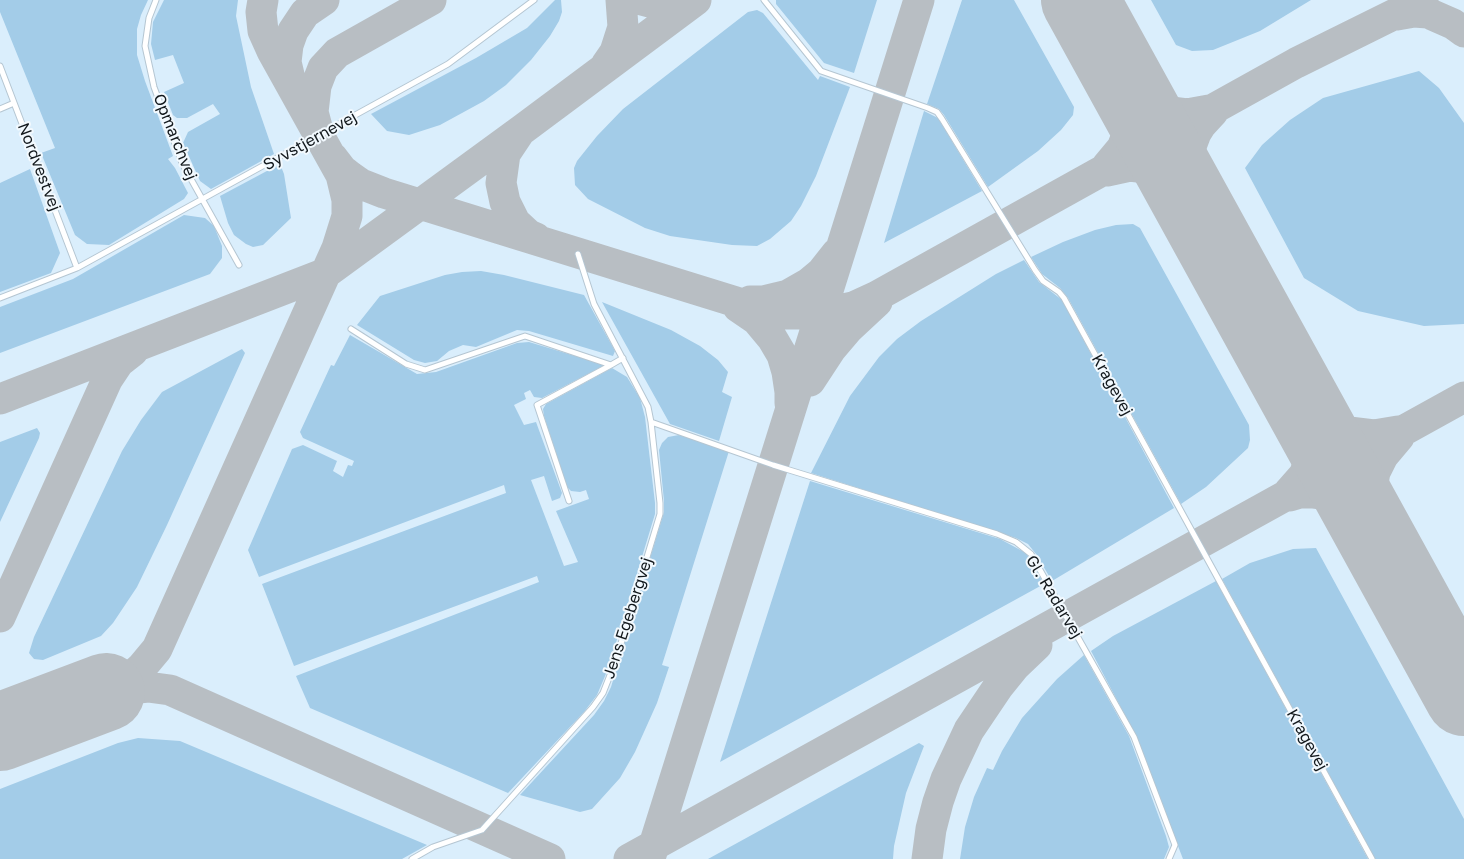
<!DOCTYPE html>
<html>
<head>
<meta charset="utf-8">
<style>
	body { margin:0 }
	canvas { display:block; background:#f2f9fe }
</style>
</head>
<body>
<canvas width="1464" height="859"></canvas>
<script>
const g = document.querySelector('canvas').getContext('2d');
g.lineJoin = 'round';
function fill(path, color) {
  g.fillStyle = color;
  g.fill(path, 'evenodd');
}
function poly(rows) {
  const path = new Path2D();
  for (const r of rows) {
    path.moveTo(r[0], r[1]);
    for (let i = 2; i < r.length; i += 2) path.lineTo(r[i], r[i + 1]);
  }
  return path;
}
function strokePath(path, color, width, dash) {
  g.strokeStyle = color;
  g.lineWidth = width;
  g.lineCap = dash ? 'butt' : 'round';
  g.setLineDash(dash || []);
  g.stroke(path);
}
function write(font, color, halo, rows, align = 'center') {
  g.font = font + ' "Golos Text",sans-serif';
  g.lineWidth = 4;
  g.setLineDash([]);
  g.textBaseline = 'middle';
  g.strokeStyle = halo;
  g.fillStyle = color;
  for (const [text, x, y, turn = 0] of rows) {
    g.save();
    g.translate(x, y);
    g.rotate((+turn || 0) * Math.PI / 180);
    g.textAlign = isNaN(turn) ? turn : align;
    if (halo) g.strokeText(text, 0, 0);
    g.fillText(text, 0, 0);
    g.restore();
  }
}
fill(poly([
	[0,0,1464,0,1464,859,0,859]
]), '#daeefc');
fill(poly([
	[0,0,148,0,141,15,137,29,137,55,145,81,173,156,168,159,175,168,188,193,184,199,109,245,87,244,75,235,41,153,55,148,0,12],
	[164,0,238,0,236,16,251,87,274,154,211,189,200,181,183,143,188,132,220,114,213,104,187,118,177,118,173,115,164,92,184,83,173,55,155,60,151,44,153,22],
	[555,0,561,0,562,12,559,21,550,36,531,60,506,85,484,101,440,125,409,135,387,131,371,114,476,58,527,28],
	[776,0,877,0,854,73,824,63,776,4],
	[962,0,1014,0,1074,107,1073,115,1061,130,1038,151,988,187,944,115,939,109,927,104],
	[1151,0,1311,0,1260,31,1213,50,1192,51,1176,45],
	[757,10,763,13,818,80,820,76,850,87,816,176,801,206,791,221,770,239,757,246,732,245,670,236,645,228,588,199,575,185,574,168,577,161,597,136,623,109,748,12],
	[1419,71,1439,88,1464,123,1464,324,1424,326,1358,311,1304,278,1245,168,1262,145,1290,120,1323,98],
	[924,111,938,118,982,191,884,243],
	[280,164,284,174,291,218,263,245,253,247,246,244,234,235,228,223,220,196],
	[30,169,60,253,51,273,0,292,0,183],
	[184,215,205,218,214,226,222,246,222,258,210,274,0,353,0,307,73,279],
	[1133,224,1140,228,1249,425,1250,440,1248,448,1206,487,1181,504,1068,298,1060,288,1042,274,1031,257,1063,242,1095,230,1116,225],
	[1024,260,1039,282,1062,300,1174,508,1052,581,1036,554,1028,544,1016,538,811,473,850,396,879,357,897,339,921,321,996,274],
	[481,271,504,275,584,295,615,351,613,356,529,331,517,330,476,347,463,345,449,351,437,361,425,363,414,360,357,325,380,296,445,275,462,272],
	[602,302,671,330,700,346,718,360,728,372,722,392,732,397,719,441,670,424],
	[350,335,417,374,436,372,517,343,529,342,605,365,542,398,534,397,530,390,524,393,526,399,514,405,524,425,536,422,562,493,560,498,552,501,544,476,531,480,564,566,578,562,556,511,589,499,586,490,580,492,571,491,567,487,544,416,543,409,546,404,612,368,627,377,640,398,645,417,655,503,655,514,608,669,597,695,584,712,508,793,310,708,296,676,539,582,537,576,294,666,262,584,506,493,504,485,259,577,248,550,292,449,303,445,337,461,333,471,343,477,348,465,352,466,354,461,303,438,300,432,331,365,334,366],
	[242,349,245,353,167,525,137,587,113,623,101,636,43,660,34,659,29,653,34,637,122,451,141,420,162,392],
	[37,428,40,433,39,438,0,522,0,442],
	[679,435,729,451,662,665,669,667,657,703,635,752,620,778,592,809,580,812,520,795,594,715,604,701,611,687,664,512,664,501,659,450,662,443,668,437],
	[810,481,1000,539,1026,553,1044,584,720,762],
	[1316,548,1464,819,1464,859,1375,859,1222,579,1250,563,1293,549],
	[1216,581,1368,859,1183,859,1135,734,1091,651,1113,636],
	[1084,655,1129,736,1166,836,1169,847,1164,859,960,859,965,827,974,797,987,768,993,770,1002,751,1022,718,1057,679],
	[138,738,180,741,427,845,402,859,0,859,0,789,118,743],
	[919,743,924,746,906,793,894,846,893,859,708,859]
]), '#a3cce8');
strokePath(poly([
	[642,0,657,4,671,5,690,0],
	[1397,15,1414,12,1428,13,1453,24,1464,32],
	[606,65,615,52,623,27,621,0],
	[1120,73,1141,96,1156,106,1171,112,1187,114,1209,110],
	[290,79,286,62,288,45,293,31,305,13,324,0],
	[317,127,313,112,316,86,323,68,337,53,431,0],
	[519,133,505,154,501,183,505,202,515,222,529,235,536,238],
	[332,157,342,170,351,177,361,184,384,193,775,314,821,314,853,307,877,296,1296,63,1423,0],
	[1107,166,1122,148,1129,130,1131,114,1128,97,1121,74],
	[1107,171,1130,166,1146,168,1166,177,1177,186,1194,206],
	[1194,207,1188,183,1187,157,1196,133,1201,125,1213,112],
	[750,301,763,301,788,295,809,283,821,273,836,254],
	[738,307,757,320,772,338,782,355,787,372,790,392,790,403],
	[1288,376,1306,402,1324,420,1349,432,1374,435,1398,431],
	[810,381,831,349,848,329,877,302],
	[0,399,326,273,523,129,696,0],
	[1289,492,1304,475,1311,457,1312,440,1308,421,1297,396],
	[1290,496,1300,493,1314,493,1330,495,1345,502,1358,512,1375,535],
	[1375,535,1371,494,1375,472,1383,456,1399,437],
	[0,617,107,380,119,362,133,351],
	[110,691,148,687,170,690,550,859],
	[106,692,131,677,142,667,157,649,337,248,347,216,347,200,341,175,272,51,263,31,261,12,263,0],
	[651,855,919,0],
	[629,859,1464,397],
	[927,859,931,829,938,802,946,779,969,730,998,687,1015,666,1037,645]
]), '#b8bec3', 31);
strokePath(poly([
	[1080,0,1464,697],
	[0,732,106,692]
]), '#b8bec3', 78);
const lane = poly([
	[156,0,149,18,145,46,154,87,182,163,239,265],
	[764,0,821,71,928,108,937,112,942,119,1035,270,1043,281,1059,292,1064,298,1372,859],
	[0,66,77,268],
	[0,109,14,103],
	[578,254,594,304,648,407,651,422,773,465,997,534,1016,542,1031,554,1134,737,1175,845,1169,859],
	[0,298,77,268,448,64,534,0],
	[351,329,406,364,425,370,525,336,611,365,623,358],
	[569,501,537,405,611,365],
	[412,859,433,847,482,830,593,707,603,693,616,660,660,514,660,503,651,422]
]);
strokePath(lane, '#b5c6d2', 7);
strokePath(lane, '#fff', 5);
write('16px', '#13191d', '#f2f9fe', [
	["Opmarchvej",175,137,68],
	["Syvstjernevej",310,141,-29],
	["Nordvestvej",39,167,69],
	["Kragevej",1112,385,61],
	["Gl. Radarvej",1054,597,59],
	["Jens Egebergvej",628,618,-72],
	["Kragevej",1307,740,61]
]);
</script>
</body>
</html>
